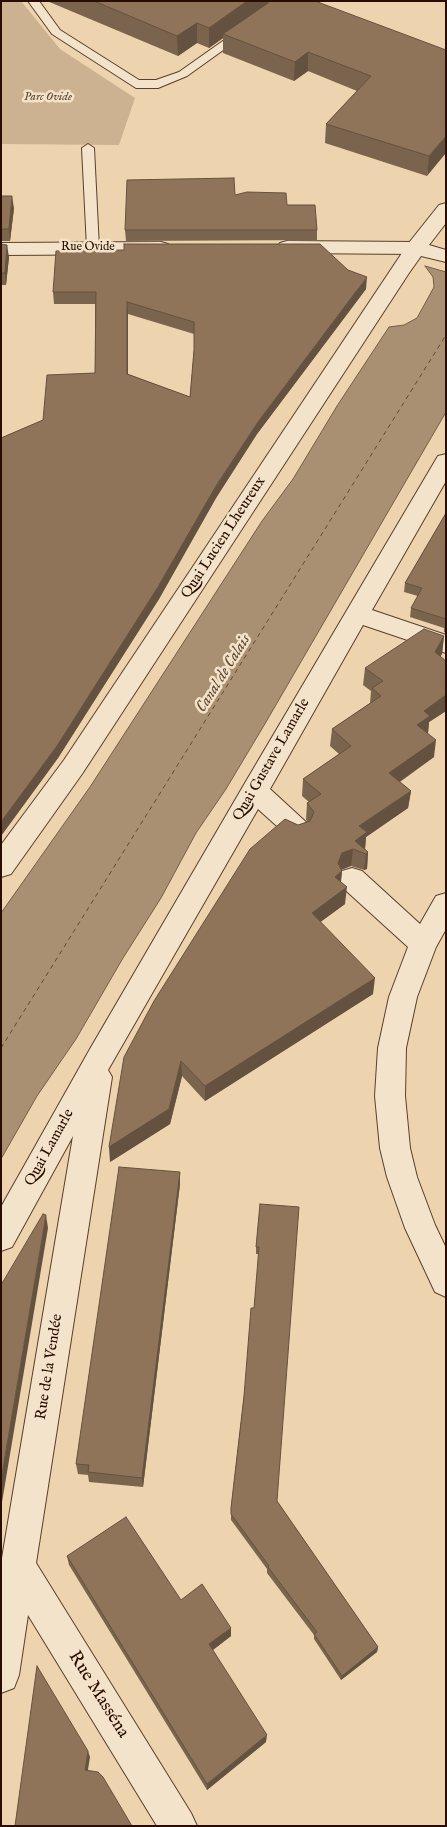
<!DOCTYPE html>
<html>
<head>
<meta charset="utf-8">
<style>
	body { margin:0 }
	#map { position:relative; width:447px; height:1827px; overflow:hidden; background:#edd4ae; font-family:"IM FELL English",serif }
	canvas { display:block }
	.frame { position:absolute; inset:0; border:2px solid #290d00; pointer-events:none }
</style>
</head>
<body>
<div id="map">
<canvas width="447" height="1827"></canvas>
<div class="frame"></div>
</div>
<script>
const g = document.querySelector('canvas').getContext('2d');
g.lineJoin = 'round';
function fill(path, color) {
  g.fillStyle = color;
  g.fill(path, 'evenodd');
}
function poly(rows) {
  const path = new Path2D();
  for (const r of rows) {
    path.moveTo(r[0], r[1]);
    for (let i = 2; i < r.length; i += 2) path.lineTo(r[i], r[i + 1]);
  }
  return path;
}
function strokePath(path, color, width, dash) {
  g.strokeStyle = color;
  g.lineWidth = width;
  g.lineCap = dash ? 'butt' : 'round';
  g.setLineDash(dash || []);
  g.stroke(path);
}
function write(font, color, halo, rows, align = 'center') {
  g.font = font + ' "IM FELL English",serif';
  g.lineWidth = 5;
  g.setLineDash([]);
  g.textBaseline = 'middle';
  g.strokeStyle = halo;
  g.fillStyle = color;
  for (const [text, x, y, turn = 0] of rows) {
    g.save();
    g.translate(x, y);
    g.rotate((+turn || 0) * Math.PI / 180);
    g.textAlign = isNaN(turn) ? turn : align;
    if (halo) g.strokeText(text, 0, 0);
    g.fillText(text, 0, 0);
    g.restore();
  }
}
fill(poly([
	[1,1,21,1,60,49,135,98,119,145,1,144]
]), '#ccb290');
const water = poly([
	[425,266,446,272,446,412,266,722,226,789,196,833,161,898,123,958,76,1039,37,1096,1,1159,1,913,90,787,262,521,293,479,337,406,389,327,404,325,417,318,434,287,433,277,425,266]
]);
fill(water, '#aa9073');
strokePath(water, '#765c45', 1);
strokePath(poly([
	[1,1048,446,335]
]), '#634834', 1, [4.5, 4]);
const service = poly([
	[28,1,39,1,60,30,139,80,156,80,179,72,237,31,245,31,247,33,187,76,158,88,136,88,52,34,28,1],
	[88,144,94,148,99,248,93,252,87,248,82,148,88,144]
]);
const minor = poly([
	[287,241,415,242,422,244,425,248,422,252,415,254,287,253,280,251,277,247,280,243,287,241],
	[161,242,168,244,171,248,168,252,161,254,1,255,1,243,161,242],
	[446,454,446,481,372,610,446,635,446,653,363,625,270,789,307,823,311,830,307,837,298,840,289,837,258,809,108,1070,112,1077,36,1563,191,1813,197,1826,157,1826,28,1615,19,1675,14,1688,1,1693,1,1564,73,1136,12,1247,1,1251,1,1207,90,1049,245,783,435,461,438,456,446,454],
	[352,868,362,871,420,924,436,896,446,893,446,929,436,947,417,997,406,1048,405,1096,410,1148,417,1177,435,1225,446,1248,446,1297,435,1292,405,1228,387,1177,380,1148,375,1096,378,1048,389,997,408,947,342,887,338,879,342,871,352,868]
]);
const tertiary = poly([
	[446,203,446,223,429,245,446,250,446,262,421,256,409,273,82,774,11,874,1,877,1,845,64,760,408,244,439,205,446,203]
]);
strokePath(service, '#5a3f2c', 2);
strokePath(minor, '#5a3f2c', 2);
strokePath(tertiary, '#5a3f2c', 2);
fill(service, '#f3e3ca');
fill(minor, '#f3e3ca');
fill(tertiary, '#f3e3ca');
fill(poly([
	[47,1,268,1,268,3,445,50,427,176,325,143,326,124,357,91,308,71,294,81,223,53,223,38,209,48,197,43,178,56],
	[235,195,287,205,317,230,317,240,126,241,125,230],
	[1,196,14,208,10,241,1,241],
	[1,244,9,257,6,285,1,285],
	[366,289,257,434,216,498,159,599,58,758,1,836,1,438,43,420,95,373,95,304,54,304,53,292],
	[128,314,194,334,194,350,190,397,128,374],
	[446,513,446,633,444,632,444,628,410,617,411,608,418,596,404,592,405,583],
	[444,636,442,654,440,657,446,661,446,711,429,722,428,733,434,757,400,782,411,791,408,808,366,837,365,849,368,852,367,869,364,870,351,866,341,870,342,871,341,882,345,904,320,922,373,994,205,1101,182,1076,170,1124,110,1162,298,825,308,822,306,820,307,803,309,802,302,796,303,779,339,754,330,746,332,729,370,703,371,691,363,685,365,668],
	[180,1172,180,1184,143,1487,89,1482,88,1475,78,1474,76,1464],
	[260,1204,277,1501,378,1647,377,1652,341,1680,314,1639,314,1635,267,1573,267,1569,231,1520,231,1508,254,1308,259,1254,256,1254,256,1247],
	[67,1556,231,1636,213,1650,266,1742,207,1790,69,1565]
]), '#7b644d');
fill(poly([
	[247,1,268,1,268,7,223,34,223,38,209,48,209,28],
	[197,23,197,43,178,56,177,36],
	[308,52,308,71,294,81,295,62],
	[446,136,446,153,427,176,429,156],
	[12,196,14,208,10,241,9,229],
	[7,245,9,257,6,285,5,273],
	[367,277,366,289,257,434,216,498,159,599,58,758,1,836,1,822,258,422],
	[127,302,128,314,128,386,127,374],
	[444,636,442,654,432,670,435,652],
	[446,695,446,711,429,722,428,733,417,725,424,711],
	[436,740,434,757,387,790,389,773],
	[411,791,408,808,366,837,365,849,355,841,359,826],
	[353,849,351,866,340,870,342,871,340,888,335,877,338,863,342,853],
	[368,852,367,869,364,870,366,854],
	[347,887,345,904,311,929,312,913],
	[375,978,373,994,205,1101,205,1086],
	[181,1061,182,1076,170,1124,110,1162,109,1147],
	[180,1172,180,1184,143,1487,142,1478],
	[46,1215,48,1228,1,1508,1,1480],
	[231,1628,231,1636,210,1652,209,1644],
	[378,1647,377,1652,341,1680,342,1676],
	[267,1735,266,1742,207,1790,207,1784],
	[88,1751,90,1757,87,1776,85,1770]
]), '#64513f');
const building = poly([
	[94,1,247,1,209,28,197,23,177,36,94,1],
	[271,1,315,1,446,50,446,136,429,156,326,124,371,76,308,52,295,62,223,34,271,1],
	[234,178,235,195,247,192,286,193,287,205,315,205,317,230,125,230,127,180,234,178],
	[1,196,12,196,9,229,1,229,1,196],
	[1,244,7,245,5,273,1,273,1,244],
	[124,244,320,244,348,270,367,277,258,422,216,486,158,587,57,746,1,822,1,438,43,420,47,375,95,373,96,292,53,292,56,251,124,250,124,244],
	[127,302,194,322,194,350,190,397,127,374,127,302],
	[446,513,446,619,411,608,422,588,405,583,446,513],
	[424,629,444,636,435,652,446,661,446,695,424,711,430,716,417,725,436,740,389,773,411,791,359,826,367,832,355,841,368,852,366,854,353,849,342,853,338,863,342,871,335,877,347,887,312,913,375,978,205,1086,181,1061,169,1109,109,1147,124,1057,154,1001,250,849,285,819,298,825,310,821,314,812,307,803,321,794,303,779,351,746,332,729,381,696,372,688,383,681,365,668,424,629],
	[119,1167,180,1172,142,1478,88,1472,89,1465,76,1464,119,1167],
	[260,1204,299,1207,277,1501,378,1647,342,1676,314,1634,317,1632,268,1567,269,1566,231,1514,231,1508,244,1396,251,1308,254,1308,259,1247,256,1247,260,1204],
	[43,1214,46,1215,1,1480,1,1285,43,1214],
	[126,1517,181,1600,202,1584,231,1628,209,1644,267,1735,207,1784,67,1556,126,1517],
	[37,1666,88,1751,85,1770,98,1772,103,1777,132,1826,15,1826,37,1666]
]);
fill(building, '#8f745a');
strokePath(building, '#64513f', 1);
write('italic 12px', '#624732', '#f3e3ca', [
	["Parc Ovide",48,98]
]);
write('12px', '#290d00', '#f3e3ca', [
	["Rue Ovide",88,248]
]);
write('15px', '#290d00', '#f3e3ca', [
	["Quai Lucien Lheureux",224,538,-57],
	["Quai Gustave Lamarle",272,760,-60],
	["Quai Lamarle",50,1148,-61],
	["Rue de la Vendée",50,1367,-81]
]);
write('italic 16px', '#634834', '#f3e3ca', [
	["Canal de Calais",224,674,-58]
]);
write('18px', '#290d00', '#f3e3ca', [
	["Rue Masséna",98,1695,58]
]);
</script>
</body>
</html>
